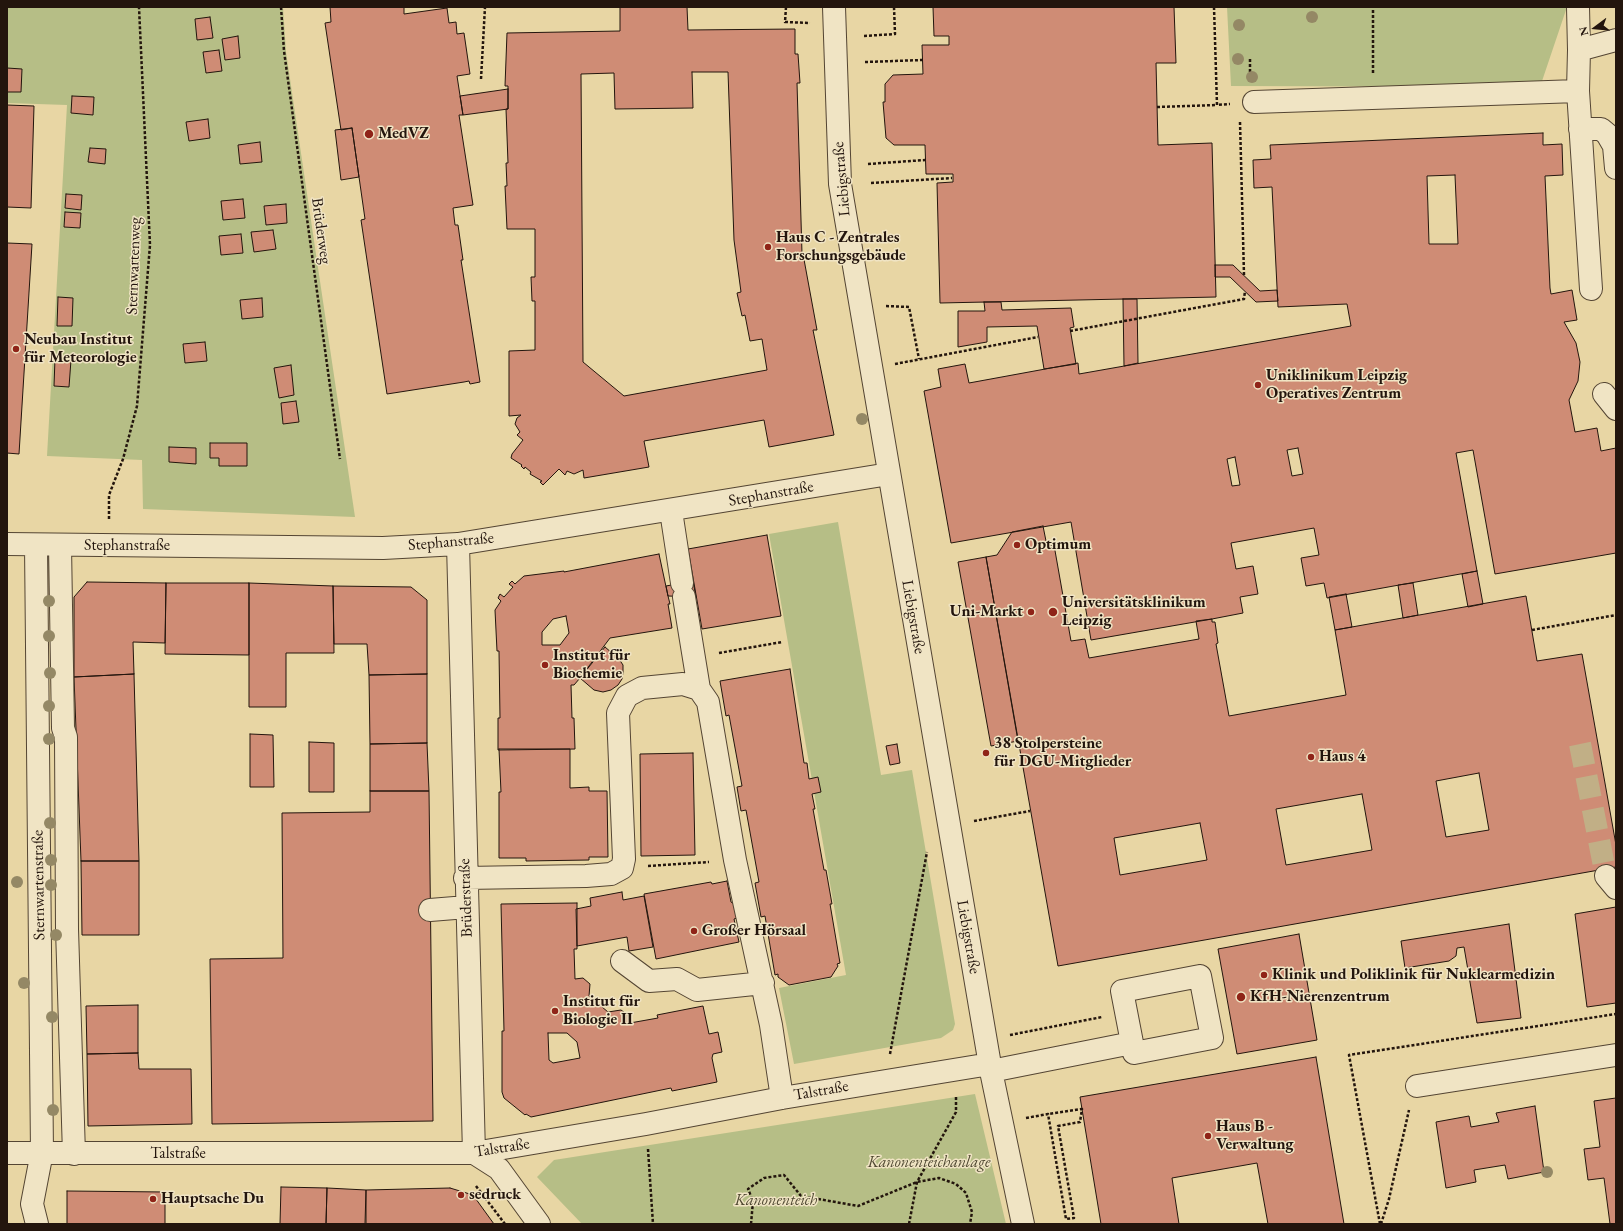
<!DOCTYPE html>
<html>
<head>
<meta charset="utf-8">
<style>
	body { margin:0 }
	#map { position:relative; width:1623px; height:1231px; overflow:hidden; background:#e8d6a4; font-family:"EB Garamond",serif }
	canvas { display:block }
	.frame { position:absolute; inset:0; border:8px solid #23150d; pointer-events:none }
	.north { position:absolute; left:1575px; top:8px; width:40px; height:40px; -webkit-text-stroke:3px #f0e4c4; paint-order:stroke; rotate:254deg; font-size:11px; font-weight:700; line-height:16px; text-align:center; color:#23150d }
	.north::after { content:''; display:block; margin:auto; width:14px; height:18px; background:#23150d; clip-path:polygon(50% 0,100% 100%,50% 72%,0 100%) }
</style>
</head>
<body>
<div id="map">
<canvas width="1623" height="1231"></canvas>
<div class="frame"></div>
<div class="north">N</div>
</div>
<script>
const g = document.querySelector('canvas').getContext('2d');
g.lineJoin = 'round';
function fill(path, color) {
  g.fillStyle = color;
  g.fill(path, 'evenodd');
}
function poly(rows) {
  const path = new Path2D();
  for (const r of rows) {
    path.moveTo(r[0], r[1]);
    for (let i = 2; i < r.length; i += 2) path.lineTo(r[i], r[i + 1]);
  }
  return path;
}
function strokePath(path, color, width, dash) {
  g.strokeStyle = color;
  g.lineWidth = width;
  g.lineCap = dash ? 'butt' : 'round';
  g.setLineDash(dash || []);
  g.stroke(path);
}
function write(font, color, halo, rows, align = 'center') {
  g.font = font + ' "EB Garamond",serif';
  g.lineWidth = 3;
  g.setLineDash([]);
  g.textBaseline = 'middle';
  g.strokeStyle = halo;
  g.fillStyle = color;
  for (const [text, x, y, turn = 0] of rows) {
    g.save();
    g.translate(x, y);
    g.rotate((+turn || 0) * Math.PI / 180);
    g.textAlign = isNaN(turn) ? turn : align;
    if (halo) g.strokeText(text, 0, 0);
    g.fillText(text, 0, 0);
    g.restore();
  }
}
fill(poly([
	[7,7,283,7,286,52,355,517,143,509,142,460,47,456,67,105,7,103],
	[1227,7,1567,7,1540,87,1231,86],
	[838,522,881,775,912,770,955,1024,953,1030,941,1038,794,1064,779,988,846,975,769,534],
	[975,1094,1006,1224,582,1224,537,1177,554,1160]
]), '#b6be86');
const building = poly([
	[330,7,404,7,404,14,447,8,449,23,456,22,457,34,464,33,470,74,457,76,463,115,459,115,473,205,453,208,455,225,458,225,463,260,461,260,480,382,470,384,469,381,464,382,387,394,361,220,365,219,352,128,341,130,325,23,331,22,330,7],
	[620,7,687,7,688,30,795,29,795,54,798,54,800,83,797,83,802,254,803,254,817,330,813,330,834,435,769,447,764,420,644,441,649,467,584,478,583,470,574,474,567,471,565,475,559,469,543,485,540,482,542,481,530,474,531,472,525,467,524,469,521,466,522,465,511,458,512,454,523,440,517,435,520,432,515,424,517,418,521,415,509,416,509,351,535,350,535,301,532,301,531,277,535,277,535,229,507,229,505,186,507,186,506,163,508,163,506,109,508,109,508,86,505,86,507,33,620,31,620,7],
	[692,72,728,72,734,240,741,292,737,293,742,316,745,315,750,341,762,339,767,370,624,396,583,362,581,74,614,73,615,109,693,108,692,72],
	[933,7,1174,7,1176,63,1156,63,1158,145,1212,143,1216,297,940,303,937,183,953,182,953,174,926,174,925,145,894,145,886,138,883,102,885,102,885,84,893,75,923,74,922,45,949,45,949,36,934,36,933,7],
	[210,17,213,38,197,40,195,19,210,17],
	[238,36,240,58,225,60,222,39,238,36],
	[219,50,222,71,206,73,203,52,219,50],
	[7,68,22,69,21,92,7,92,7,68],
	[508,89,508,109,463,115,460,96,508,89],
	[72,96,94,97,93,115,71,113,72,96],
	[7,105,34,106,31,208,7,207,7,105],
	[208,119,210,138,189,141,186,122,208,119],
	[352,128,359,177,341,180,335,130,352,128],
	[1543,133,1543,145,1562,144,1563,175,1545,176,1550,288,1551,294,1572,290,1577,320,1564,322,1576,343,1580,362,1578,381,1569,400,1575,432,1597,428,1601,451,1616,448,1616,553,1495,574,1473,450,1456,453,1477,571,1327,598,1324,583,1306,586,1301,558,1319,555,1314,528,1231,543,1236,569,1253,566,1258,594,1240,597,1243,613,1212,619,1091,640,1071,522,951,543,924,391,941,387,938,369,965,364,969,383,1078,363,1079,374,1351,326,1347,304,1278,307,1272,187,1254,188,1253,160,1271,159,1270,145,1543,133],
	[1455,175,1458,244,1429,244,1427,176,1455,175],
	[1298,448,1303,474,1292,476,1287,450,1298,448],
	[1235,457,1240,485,1232,486,1227,459,1235,457],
	[260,142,262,162,240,164,238,145,260,142],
	[90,148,106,149,105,164,88,162,90,148],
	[66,194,82,195,81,210,65,208,66,194],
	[243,199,245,218,223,220,221,201,243,199],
	[286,204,287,223,266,225,264,206,286,204],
	[65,212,81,213,80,228,64,227,65,212],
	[273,230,276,249,254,252,251,232,273,230],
	[241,234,243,253,221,255,219,236,241,234],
	[7,243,32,244,19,454,7,453,7,243],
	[1215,265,1233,265,1260,291,1277,290,1278,301,1256,302,1230,277,1215,277,1215,265],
	[58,297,73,298,72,326,57,326,58,297],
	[262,298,263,317,242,319,240,300,262,298],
	[1123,299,1137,299,1138,363,1124,366,1123,299],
	[984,302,1001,302,1002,310,1071,308,1074,327,1070,328,1076,364,1044,369,1037,326,987,327,987,342,958,347,958,311,985,311,984,302],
	[205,342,207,361,185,363,183,344,205,342],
	[55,359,71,360,69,387,54,386,55,359],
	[291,365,294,395,279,398,274,368,291,365],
	[296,401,299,422,283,424,281,403,296,401],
	[210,443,247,443,247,466,219,466,219,458,210,458,210,443],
	[169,447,196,448,196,464,169,462,169,447],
	[1043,526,1047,546,1054,545,1071,641,1085,639,1089,658,1199,639,1196,621,1212,619,1212,622,1215,622,1218,643,1216,644,1229,716,1346,695,1335,630,1526,596,1537,661,1582,654,1616,845,1616,867,1058,966,986,557,997,555,1012,532,1043,526],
	[1479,773,1489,830,1446,837,1436,781,1479,773],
	[1362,794,1372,850,1286,865,1276,809,1362,794],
	[1200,823,1207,860,1120,875,1114,838,1200,823],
	[767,535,781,616,702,629,688,549,767,535],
	[659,554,668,596,670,604,668,604,672,628,610,638,580,678,574,685,571,685,572,718,574,718,575,749,498,750,498,718,500,718,499,651,497,651,495,610,501,601,498,598,500,594,504,597,513,587,509,584,512,581,515,584,524,576,564,571,564,572,659,554],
	[566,616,569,633,560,645,542,645,542,632,553,619,566,616],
	[986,557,1018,741,991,746,958,562,986,557],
	[1477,571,1483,604,1468,607,1462,574,1477,571],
	[693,581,696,597,668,596,666,586,693,581],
	[87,582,166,583,165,643,133,642,134,674,74,677,74,597,87,582],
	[166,583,249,583,249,655,165,654,166,583],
	[249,583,333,586,334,653,286,653,286,707,249,707,249,583],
	[1413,583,1418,615,1403,618,1398,585,1413,583],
	[333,586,411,587,427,600,427,674,369,675,367,644,334,644,333,586],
	[1346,594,1352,627,1335,630,1329,597,1346,594],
	[605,647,619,659,623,665,623,672,622,679,618,685,611,690,603,692,594,690,580,678,605,647],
	[790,669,804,763,807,763,809,779,818,777,821,792,812,794,815,809,813,809,824,870,826,870,832,904,830,904,840,963,837,964,838,966,831,977,789,985,778,977,778,974,775,975,765,916,761,917,755,883,759,882,746,810,741,811,737,787,742,786,729,715,726,716,720,681,790,669],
	[134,674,139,861,81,861,74,677,134,674],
	[427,674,427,743,370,744,369,675,427,674],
	[250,734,273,735,274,787,250,787,250,734],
	[309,742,334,743,334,792,309,792,309,742],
	[427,743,429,791,370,791,370,744,427,743],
	[897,744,900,763,890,765,886,746,897,744],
	[499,749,570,749,570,788,589,787,589,791,607,791,608,857,589,857,589,860,526,861,526,858,499,858,499,792,501,792,499,749],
	[693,753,695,855,641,856,640,754,693,753],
	[370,791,429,791,433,1121,212,1124,210,959,283,958,282,813,370,812,370,791],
	[81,861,139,861,139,935,82,935,81,861],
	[727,881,731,902,734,904,737,918,734,919,739,942,656,959,644,894,711,882,712,884,727,881],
	[622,892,623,900,644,896,653,947,629,951,627,937,577,946,576,909,591,906,590,898,622,892],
	[577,903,577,949,574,949,575,979,583,978,590,984,589,996,608,1012,621,1010,628,1015,630,1023,658,1018,657,1015,703,1006,709,1034,718,1032,722,1052,713,1054,712,1058,717,1082,672,1091,671,1088,531,1117,526,1114,525,1115,504,1098,502,1092,502,1031,504,1031,501,904,577,903],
	[548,1033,567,1033,577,1042,580,1058,553,1063,549,1060,548,1033],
	[1616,907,1616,1003,1587,1007,1575,914,1616,907],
	[1509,924,1521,1018,1477,1023,1464,947,1457,948,1456,956,1449,961,1405,968,1401,941,1509,924],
	[1299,934,1317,1040,1237,1054,1218,949,1299,934],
	[138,1005,138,1053,87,1054,86,1006,138,1005],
	[138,1053,139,1069,191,1069,192,1124,88,1126,87,1054,138,1053],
	[1316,1057,1344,1224,1268,1224,1257,1163,1172,1178,1179,1224,1101,1224,1080,1097,1316,1057],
	[1616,1098,1616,1224,1610,1224,1604,1178,1588,1180,1584,1149,1600,1147,1594,1101,1616,1098],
	[1535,1106,1544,1172,1508,1179,1505,1165,1474,1170,1476,1182,1446,1188,1436,1122,1469,1116,1471,1127,1499,1122,1496,1113,1535,1106],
	[281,1187,327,1188,326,1224,280,1224,281,1187],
	[327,1188,366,1190,365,1224,326,1224,327,1188],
	[450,1188,473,1195,494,1224,366,1224,366,1190,450,1188],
	[67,1191,165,1192,165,1224,67,1224,67,1191]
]);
fill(building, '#cf8c75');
strokePath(building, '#23150d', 1);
strokePath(poly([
	[1580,744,1606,876]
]), '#c1af86', 22, [22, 11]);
const minor = poly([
	[834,7,840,184,991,1071,1023,1224],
	[1578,7,1579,50,1578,91,1591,289],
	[1579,50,1616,40],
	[1254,102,1578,91],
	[1580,129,1601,129,1607,134,1614,146,1616,168],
	[1604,394,1616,409],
	[671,511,682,583],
	[7,544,383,548,458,544,889,474],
	[458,544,474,1153],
	[36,545,42,1152,32,1204,37,1224],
	[60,545,63,728,66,737,67,929,74,1154],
	[684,597,699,689],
	[1606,876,1616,888],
	[465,878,586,876,611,874,622,868,624,859,618,713,627,696,642,688,683,684,699,689,708,702,735,860,771,1025,782,1098],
	[430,910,467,907],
	[622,961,649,981,677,979,697,990,763,983],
	[1200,976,1212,1038,1134,1053,1122,991,1200,976],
	[991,1071,1132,1043],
	[1417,1086,1616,1055],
	[7,1153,474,1153,646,1124,782,1098,990,1064],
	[474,1153,499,1169,539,1224]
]);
strokePath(minor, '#544533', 24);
strokePath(poly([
	[281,7,284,51,340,459],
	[786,7,785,22,810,23],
	[1214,7,1217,105,1230,104],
	[864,36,895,34,894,7],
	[865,62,923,60],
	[1373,73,1373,7],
	[1250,77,1250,58],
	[481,79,485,7],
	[1157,107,1217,105],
	[1240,122,1244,275],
	[868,164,925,160],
	[871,183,952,178],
	[886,306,909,307,919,359],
	[1070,331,1244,299,1245,291],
	[895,364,1038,337],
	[109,519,109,495,123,459,137,406,150,245,139,7],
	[1532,630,1616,615],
	[719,653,782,642],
	[974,821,1030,811],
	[648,866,709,862],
	[1010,1035,1102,1017],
	[890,1054,927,852],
	[1026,1118,1048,1114,1066,1219,1074,1218,1058,1126,1080,1122,1082,1109,1048,1114],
	[648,1149,653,1224],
	[476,1186,505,1224],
	[751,1224,753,1201,748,1189,764,1178,784,1175,801,1196,858,1206,917,1182,939,1178,956,1184,966,1193,972,1212,970,1224],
	[909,1224,917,1182,956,1112,956,1095],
	[1380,1224,1349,1055,1616,1014],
	[1381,1224,1389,1199,1409,1110]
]), '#23150d', 2.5, [3, 2]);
strokePath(minor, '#f0e4c4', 22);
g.fillStyle = '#948865';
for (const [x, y] of [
	[1312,17],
	[1239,25],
	[1238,59],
	[1252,77],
	[862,419],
	[49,601],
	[49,636],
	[50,673],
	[49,706],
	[49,739],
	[50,823],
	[51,860],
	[17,882],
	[51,885],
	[56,935],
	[24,983],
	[52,1017],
	[53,1110],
	[1547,1172]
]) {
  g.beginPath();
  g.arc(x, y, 6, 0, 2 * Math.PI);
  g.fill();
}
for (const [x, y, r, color] of [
	[369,134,5,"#8f2418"],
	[768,247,4,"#8f2418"],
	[16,349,4,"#8f2418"],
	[1258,385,4,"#8f2418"],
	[1017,545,4,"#8f2418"],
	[1031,612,4,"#8f2418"],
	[1053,612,5,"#8f2418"],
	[545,665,4,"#8f2418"],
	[986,753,4,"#8f2418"],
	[1311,757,4,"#8f2418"],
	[694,931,4,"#8f2418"],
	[1264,975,4,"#8f2418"],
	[1241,997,5,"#8f2418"],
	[555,1011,4,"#8f2418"],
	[1208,1136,4,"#8f2418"],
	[461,1195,4,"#8f2418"],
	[153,1199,4,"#8f2418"]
]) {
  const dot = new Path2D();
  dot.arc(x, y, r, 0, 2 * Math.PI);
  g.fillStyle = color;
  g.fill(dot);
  strokePath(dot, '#f0e4c4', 1.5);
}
write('bold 16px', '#23150d', '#f0e4c4', [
	["MedVZ",378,134],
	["Haus C - Zentrales",776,238],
	["Forschungsgebäude",776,256],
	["Neubau Institut",24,340],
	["für Meteorologie",24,358],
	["Uniklinikum Leipzig",1266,376],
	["Operatives Zentrum",1266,394],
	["Optimum",1025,545],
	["Universitätsklinikum",1062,603],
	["Leipzig",1062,621],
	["Uni-Markt",1023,612,"right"],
	["Institut für",553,656],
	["Biochemie",553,674],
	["38 Stolpersteine",994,744],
	["für DGU-Mitglieder",994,762],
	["Haus 4",1319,757],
	["Großer Hörsaal",702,931],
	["Klinik und Poliklinik für Nuklearmedizin",1272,975],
	["KfH-Nierenzentrum",1250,997],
	["Institut für",563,1002],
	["Biologie II",563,1020],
	["Haus B -",1216,1127],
	["Verwaltung",1216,1145],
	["sedruck",469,1195],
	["Hauptsache Du",161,1199]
], 'left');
write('16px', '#23150d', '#f0e4c4', [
	["Liebigstraße",842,179,-95],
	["Brüderweg",321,231,82],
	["Sternwartenweg",134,266,-88],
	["Stephanstraße",771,494,-10],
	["Stephanstraße",451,542,-5],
	["Stephanstraße",127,546],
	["Liebigstraße",913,617,80],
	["Sternwartenstraße",39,885,-91],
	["Brüderstraße",466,898,-92],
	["Liebigstraße",968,937,80],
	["Talstraße",821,1091,-10],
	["Talstraße",502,1148,-9],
	["Talstraße",178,1154]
]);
write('italic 16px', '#4f4831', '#f0e4c4', [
	["Kanonenteichanlage",929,1163],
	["Kanonenteich",776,1201]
]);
</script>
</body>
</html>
